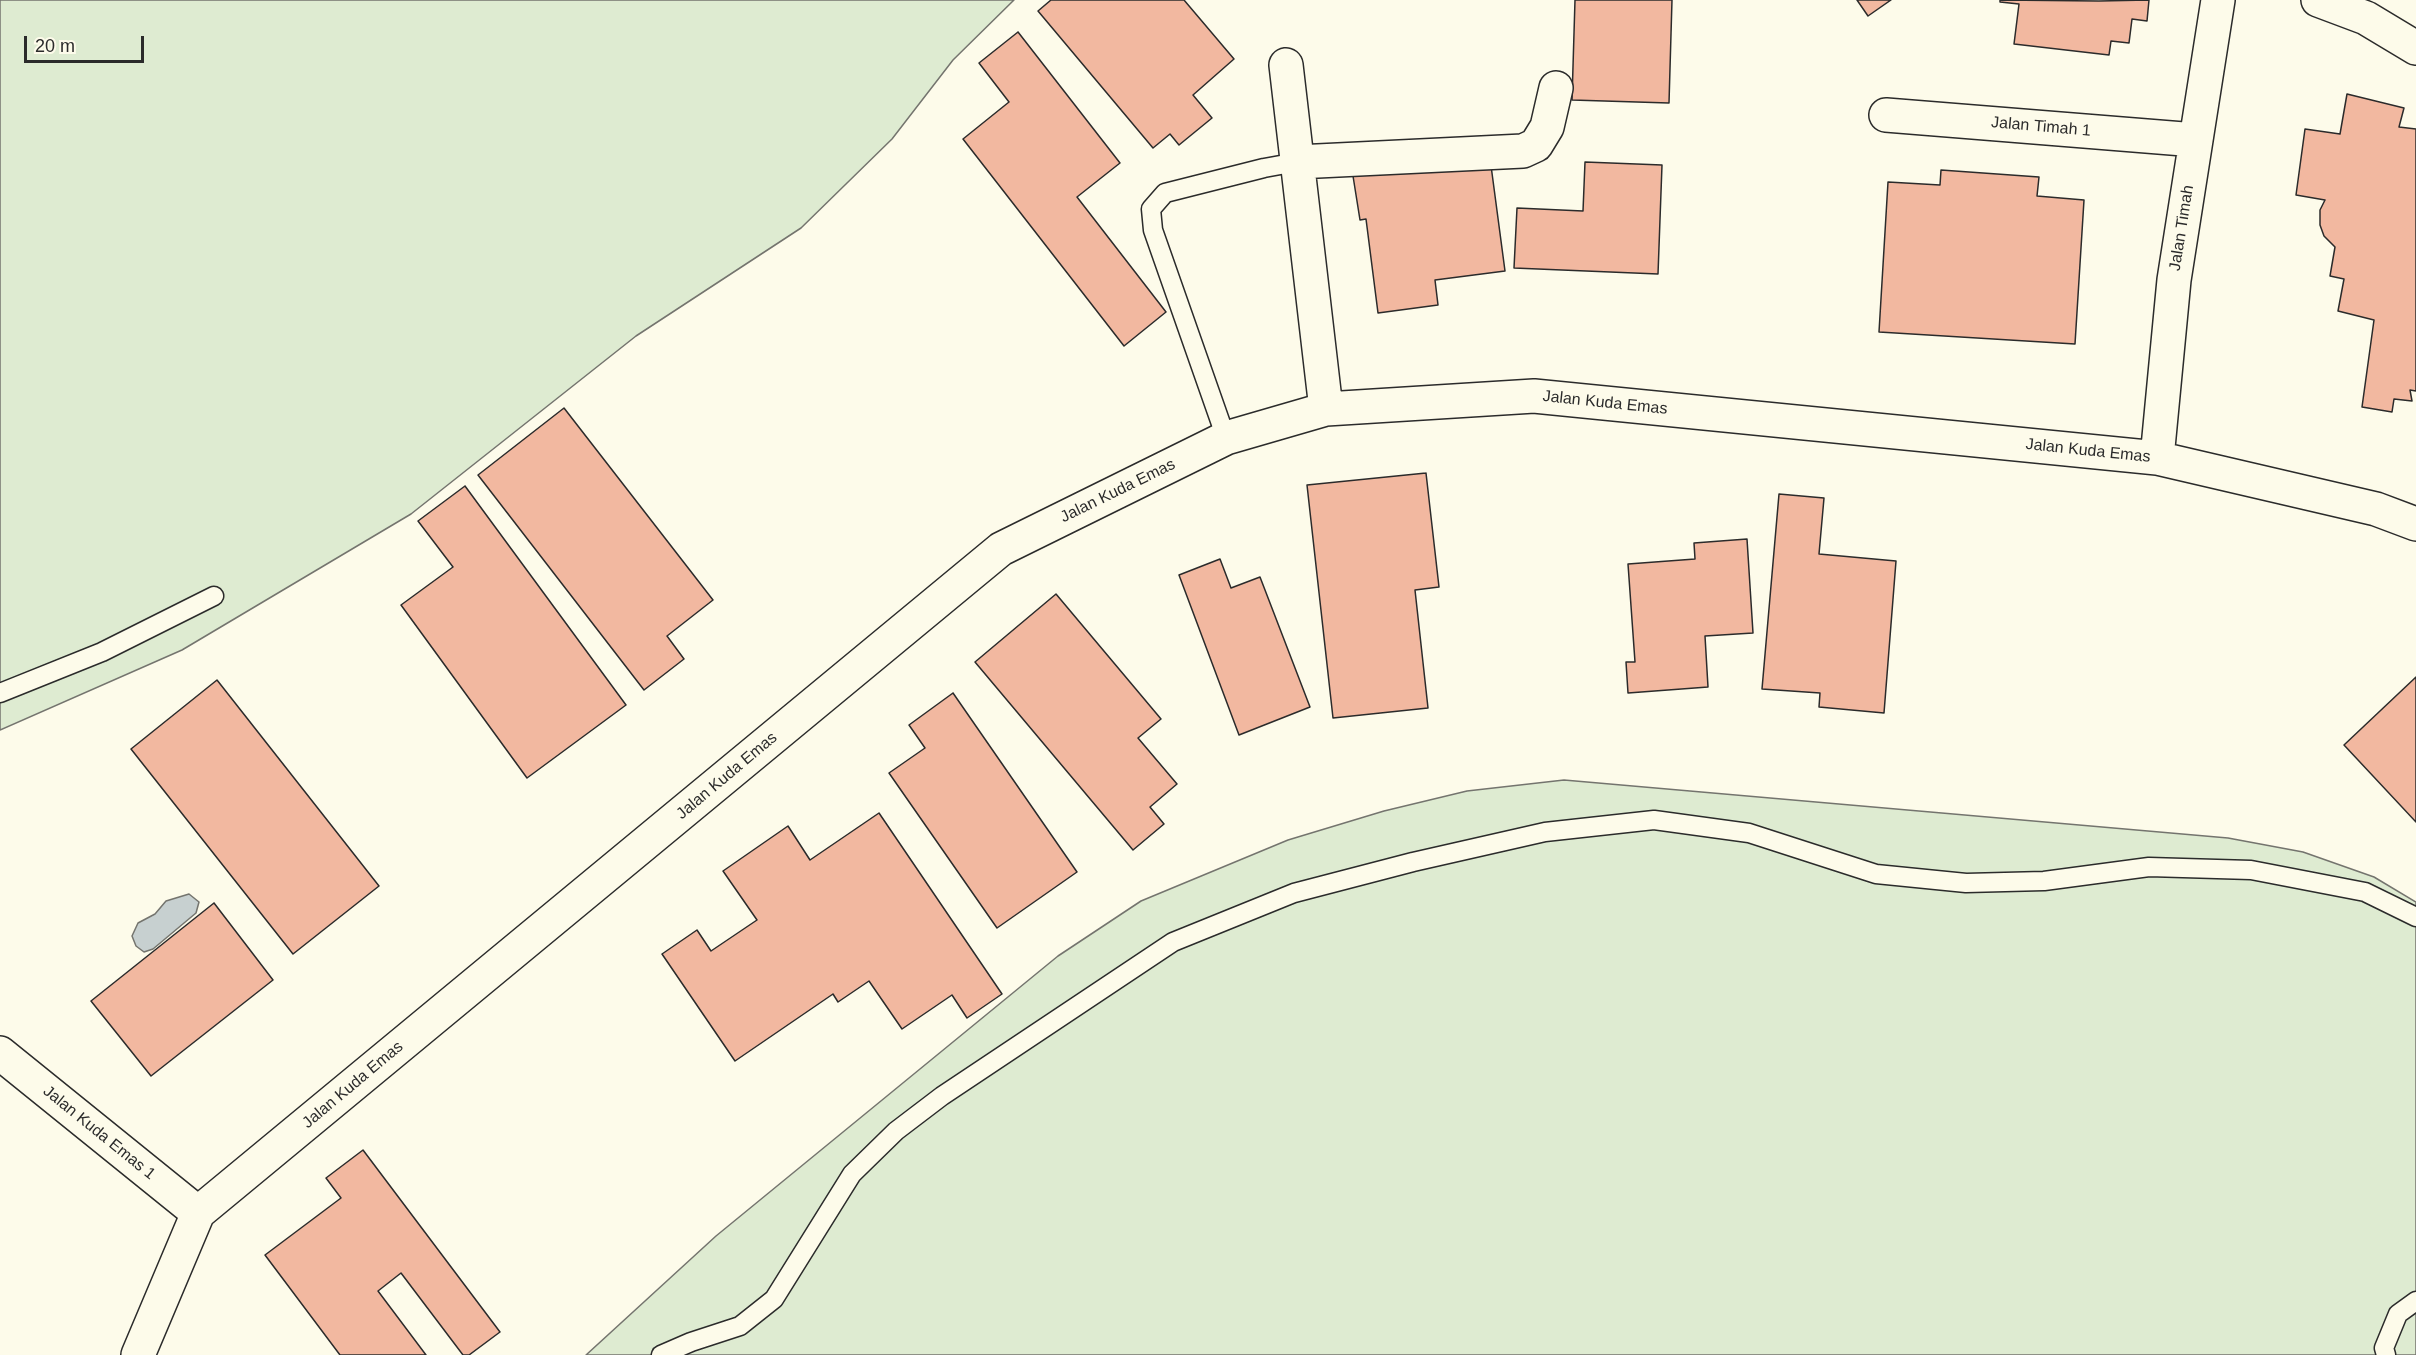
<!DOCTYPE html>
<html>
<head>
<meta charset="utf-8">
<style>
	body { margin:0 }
	#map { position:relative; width:2416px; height:1355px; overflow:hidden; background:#fdfbea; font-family:Helvetica,sans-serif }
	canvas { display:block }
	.scale { position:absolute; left:24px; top:36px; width:120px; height:27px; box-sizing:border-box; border:3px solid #2b2b2b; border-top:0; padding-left:8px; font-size:18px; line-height:21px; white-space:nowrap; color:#2b2b2b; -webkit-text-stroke:4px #fdfbea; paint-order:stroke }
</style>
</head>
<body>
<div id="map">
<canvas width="2416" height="1355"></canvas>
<div class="scale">20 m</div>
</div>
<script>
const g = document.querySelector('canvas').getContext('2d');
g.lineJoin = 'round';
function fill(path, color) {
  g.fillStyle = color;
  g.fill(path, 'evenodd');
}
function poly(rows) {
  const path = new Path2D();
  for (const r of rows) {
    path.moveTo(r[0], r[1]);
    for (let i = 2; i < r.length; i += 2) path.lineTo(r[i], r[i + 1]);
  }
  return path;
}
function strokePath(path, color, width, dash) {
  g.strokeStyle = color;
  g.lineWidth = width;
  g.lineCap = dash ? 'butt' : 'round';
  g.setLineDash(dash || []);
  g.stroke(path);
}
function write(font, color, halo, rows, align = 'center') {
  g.font = font + ' Helvetica,sans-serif';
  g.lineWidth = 4.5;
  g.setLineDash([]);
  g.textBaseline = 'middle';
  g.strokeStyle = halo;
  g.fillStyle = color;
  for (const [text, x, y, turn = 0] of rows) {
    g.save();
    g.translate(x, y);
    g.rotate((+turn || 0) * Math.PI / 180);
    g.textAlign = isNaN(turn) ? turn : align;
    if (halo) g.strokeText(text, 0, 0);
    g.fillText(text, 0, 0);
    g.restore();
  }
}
const green = poly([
	[0,0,1014,0,953,60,892,139,801,228,636,336,411,514,182,650,0,730,0,0],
	[1564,780,2228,838,2303,852,2374,877,2416,902,2416,1355,586,1355,716,1236,1058,956,1141,901,1288,840,1384,811,1467,791,1564,780]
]);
fill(green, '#deebd1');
strokePath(green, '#74746e', 1.5);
const water = poly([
	[189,894,199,902,196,913,153,949,144,952,136,946,132,936,138,923,155,914,166,901,189,894]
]);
fill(water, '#c7d0d0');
strokePath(water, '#74746e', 1.5);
const building = poly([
	[1051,0,1184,0,1234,59,1193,95,1212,118,1179,145,1170,134,1153,148,1038,11,1051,0],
	[1575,0,1672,0,1669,103,1572,100,1575,0],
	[1857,0,1891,0,1868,16,1857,0],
	[2000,0,2099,1,2149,0,2147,21,2132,19,2129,43,2111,41,2109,55,2014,44,2019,4,2000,2,2000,0],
	[1018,32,1120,163,1077,197,1166,312,1124,346,963,139,1009,102,979,63,1018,32],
	[2347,94,2404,108,2399,127,2416,129,2416,391,2410,390,2412,401,2394,399,2392,412,2362,407,2374,320,2338,311,2344,279,2330,276,2335,247,2324,236,2320,225,2320,210,2325,200,2296,195,2305,129,2340,134,2347,94],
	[1490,158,1505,271,1435,280,1438,305,1378,313,1366,219,1360,220,1353,176,1490,158],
	[1585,162,1662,165,1658,274,1514,268,1517,208,1583,211,1585,162],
	[1941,170,2039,177,2037,196,2084,200,2075,344,1879,332,1888,182,1940,185,1941,170],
	[564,408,713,600,667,636,684,659,644,690,478,475,564,408],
	[1426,473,1439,587,1415,590,1428,708,1333,718,1307,485,1426,473],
	[465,486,626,705,527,778,401,605,453,567,418,521,465,486],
	[1779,494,1824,498,1819,554,1896,561,1884,713,1819,707,1820,693,1762,689,1779,494],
	[1747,539,1753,633,1705,636,1708,687,1628,693,1626,662,1635,662,1628,564,1695,559,1694,543,1747,539],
	[1220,559,1231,588,1260,577,1310,707,1239,735,1179,575,1220,559],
	[1056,594,1161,719,1138,738,1177,784,1150,807,1164,824,1133,850,975,662,1056,594],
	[2416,677,2416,822,2344,745,2416,677],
	[217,680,379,886,293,954,131,749,217,680],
	[953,693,1077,872,997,928,889,773,925,748,909,725,953,693],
	[879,813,1002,994,967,1018,952,995,902,1029,869,981,838,1002,833,994,735,1061,662,954,697,930,711,951,757,920,723,871,788,826,810,860,879,813],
	[214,903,273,980,151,1076,91,1001,214,903],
	[363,1150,500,1332,469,1355,463,1355,401,1273,378,1291,426,1355,340,1355,265,1255,341,1198,326,1178,363,1150]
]);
fill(building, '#f2b8a0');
strokePath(building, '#2b2b2b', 1.5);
const service = poly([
	[1226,438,1153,230,1151,209,1165,193,1264,168,1297,162],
	[0,693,102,652,214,596],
	[661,1355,691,1342,740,1326,774,1299,852,1174,896,1131,942,1096,1173,942,1294,893,1413,862,1545,832,1654,820,1749,833,1876,874,1966,883,2044,881,2149,867,2251,870,2365,892,2416,917],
	[2386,1355,2384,1348,2398,1314,2416,1301]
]);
const minor = poly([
	[2318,0,2366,18,2416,48],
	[1286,65,1326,409],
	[1886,115,2196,140],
	[1297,162,1523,151,1536,145,1547,127,1556,88],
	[2157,458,2174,280,2218,0],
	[0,1053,198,1213],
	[138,1355,198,1213,1001,549,1226,438,1326,409,1534,396,2157,458,2376,509,2416,524]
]);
strokePath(service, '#2b2b2b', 21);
strokePath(minor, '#2b2b2b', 36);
strokePath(service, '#fdfbea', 18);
strokePath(minor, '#fdfbea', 33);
write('16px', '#2b2b2b', '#fdfbea', [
	["Jalan Timah 1",2041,127,5],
	["Jalan Timah",2182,228,-81],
	["Jalan Kuda Emas",1605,403,6],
	["Jalan Kuda Emas",2088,451,6],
	["Jalan Kuda Emas",1118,491,-26],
	["Jalan Kuda Emas",727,776,-40],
	["Jalan Kuda Emas",353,1085,-40],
	["Jalan Kuda Emas 1",99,1133,39]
]);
</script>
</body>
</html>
